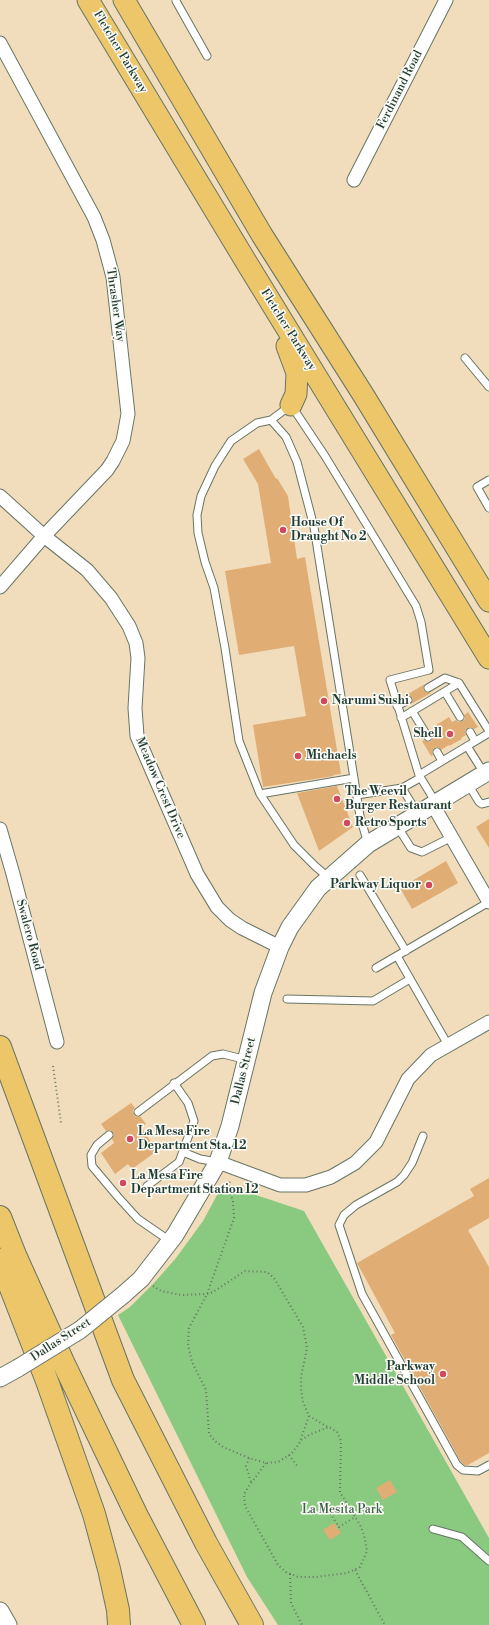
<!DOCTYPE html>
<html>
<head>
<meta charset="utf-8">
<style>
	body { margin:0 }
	canvas { display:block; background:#f1ddbc }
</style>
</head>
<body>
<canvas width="489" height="1625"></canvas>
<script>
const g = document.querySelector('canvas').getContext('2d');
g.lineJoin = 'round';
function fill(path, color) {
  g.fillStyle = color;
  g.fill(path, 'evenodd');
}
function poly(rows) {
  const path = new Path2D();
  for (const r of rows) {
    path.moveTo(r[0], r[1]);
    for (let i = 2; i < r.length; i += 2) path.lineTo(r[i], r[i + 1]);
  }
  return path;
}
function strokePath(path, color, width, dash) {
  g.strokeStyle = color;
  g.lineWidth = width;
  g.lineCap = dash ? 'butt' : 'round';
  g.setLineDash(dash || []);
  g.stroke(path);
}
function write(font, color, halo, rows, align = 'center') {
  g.font = font + ' "Libre Bodoni",serif';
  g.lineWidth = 3;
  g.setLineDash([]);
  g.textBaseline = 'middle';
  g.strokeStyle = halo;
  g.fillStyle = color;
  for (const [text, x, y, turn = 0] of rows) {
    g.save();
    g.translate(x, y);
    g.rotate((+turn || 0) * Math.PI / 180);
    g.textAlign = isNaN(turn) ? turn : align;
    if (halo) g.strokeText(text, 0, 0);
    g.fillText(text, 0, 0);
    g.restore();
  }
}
fill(poly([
	[223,1184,304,1211,489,1538,489,1625,278,1625,247,1577,118,1315,130,1307,154,1283,176,1258,203,1221]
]), '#89c980');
fill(poly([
	[259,449,276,479,277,478,288,496,297,559,305,557,341,774,333,775,334,776,263,787,253,725,306,716,294,646,239,655,225,571,271,563,258,484,243,459],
	[425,684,423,688,424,691,431,693,411,704,413,698,410,696,406,695],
	[468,712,478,727,474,729,470,727,467,728,465,732,466,735,461,738,462,739,449,746,449,745,441,750,437,747,434,748,432,752,433,755,431,756,422,741,424,740,429,742,432,740,432,734,440,730,436,725,449,717,452,722,456,720,458,722,462,721,465,719,464,715],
	[337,786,353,827,319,851,297,793],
	[489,819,489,848,476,827],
	[446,861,458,883,412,909,400,888],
	[131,1103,135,1108,133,1110,134,1115,136,1117,140,1116,146,1124,141,1127,157,1151,132,1169,128,1164,115,1174,101,1153,114,1143,112,1139,114,1134,110,1130,106,1131,101,1124],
	[489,1178,489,1218,468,1230,489,1267,489,1453,468,1465,465,1465,461,1462,391,1335,395,1333,357,1263,474,1196,470,1189],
	[390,1480,397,1492,383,1500,376,1488],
	[334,1523,341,1533,330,1540,323,1530]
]), '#e0ae74');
const service = poly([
	[176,1,207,56],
	[465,358,489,387],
	[271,420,257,423,231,441,215,466,201,496,197,515,198,533,205,562,214,588,225,648,239,741,260,794,294,845,315,866,329,878],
	[489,480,477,487,489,508],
	[428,688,445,678,459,683],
	[445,692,460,717],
	[397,706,408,700],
	[412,711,428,737],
	[401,718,459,683,489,731],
	[470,732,475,741],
	[467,746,484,773],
	[437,752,442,761],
	[419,775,489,733],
	[468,784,479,802,482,804,489,802],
	[402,788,418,814],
	[260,794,354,778],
	[357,795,402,788,420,778],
	[397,826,411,848,422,852,452,837],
	[368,844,360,816,314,527,297,462,286,437,271,420,291,405,325,456,416,606,421,622,429,670,390,680,419,775,436,803],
	[360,875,406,951],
	[397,956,448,1045],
	[376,968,489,902],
	[287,999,373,1001,410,979],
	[138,1112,212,1056,223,1054,247,1060],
	[109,1135,97,1145,91,1155,92,1166,118,1197,138,1219,170,1241],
	[423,1136,412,1163,404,1175,397,1182,356,1205,344,1215,339,1225,362,1294,457,1465,463,1470,478,1471,489,1465],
	[183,1152,200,1159,218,1162],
	[147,1186,179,1162,194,1121,188,1103,174,1083],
	[433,1529,462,1537,489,1561]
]);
const minor = poly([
	[0,43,94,217,103,240,113,277,128,414,123,441,113,461,107,470,44,536,0,587],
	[354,180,446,0],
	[0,496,44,536,87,570,111,598,129,626,136,643,138,658,135,708,137,736,197,874,217,907,230,920,242,928,280,947],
	[433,805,489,902],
	[0,829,13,874,57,1042],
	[218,1162,280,1185,306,1185,331,1177,355,1163,376,1142,408,1079,431,1055,489,1022]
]);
const tertiary = poly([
	[123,1295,141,1279,175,1235,218,1162,230,1126,263,993,280,947,290,927,318,888,368,844,489,771],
	[0,1378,18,1368],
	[0,1611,8,1625]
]);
const primary = poly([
	[88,0,248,265,489,658],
	[124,0,262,235,364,396,489,601],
	[287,346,297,373,296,394,291,405]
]);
const motorway = poly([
	[0,1047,123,1380,206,1543,252,1625],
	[0,1217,15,1255,63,1362,136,1514,194,1625],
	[0,1260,47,1381,94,1514,109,1569,118,1610,119,1625]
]);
strokePath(service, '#687564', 9);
strokePath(minor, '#687564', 15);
strokePath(tertiary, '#687564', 19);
strokePath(primary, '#687564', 23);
strokePath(motorway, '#687564', 24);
strokePath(poly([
	[53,1066,61,1123],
	[153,1286,161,1291,181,1295,207,1294,213,1292,245,1271,267,1272,274,1278,303,1327,307,1348,301,1377,301,1389,303,1402,309,1416,299,1444,291,1454,278,1462,266,1463,249,1458,223,1447,215,1441,209,1434,206,1390,192,1362,188,1345,189,1328,207,1294,234,1218,233,1202,229,1187,230,1179],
	[309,1416,328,1427],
	[289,1455,298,1467],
	[249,1458,246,1466,251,1482],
	[266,1463,249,1486,244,1494,245,1506,278,1565,286,1572,298,1577,315,1577,347,1573,360,1567,367,1551,364,1535,360,1525,340,1492,341,1441,337,1432,329,1427,311,1434,301,1440],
	[328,1510,339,1527,355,1517],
	[355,1570,385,1625],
	[290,1574,291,1603,302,1625]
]), '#687564', 2, [1, 3]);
strokePath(service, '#fff', 7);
strokePath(minor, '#fff', 13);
strokePath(tertiary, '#fff', 17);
strokePath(primary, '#ecc669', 21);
strokePath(motorway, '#ecc669', 22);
const tertiaryBridge = poly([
	[18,1368,80,1330,123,1295]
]);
strokePath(tertiaryBridge, '#687564', 19, []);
strokePath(tertiaryBridge, '#fff', 17);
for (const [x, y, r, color] of [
	[283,530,4,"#d1495b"],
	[324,701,4,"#d1495b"],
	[450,734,4,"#d1495b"],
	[298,756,4,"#d1495b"],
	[337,799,4,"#d1495b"],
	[347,823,4,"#d1495b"],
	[429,885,4,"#d1495b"],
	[130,1139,4,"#d1495b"],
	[123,1183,4,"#d1495b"],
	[443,1374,4,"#d1495b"]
]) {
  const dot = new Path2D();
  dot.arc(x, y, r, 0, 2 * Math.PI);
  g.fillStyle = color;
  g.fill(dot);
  strokePath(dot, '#fdfcf7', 1.5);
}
write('12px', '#1f3d34', '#fdfcf7', [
	["Fletcher Parkway",120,52,59],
	["Ferdinand Road",400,90,-63],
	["Thrasher Way",115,305,82],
	["Fletcher Parkway",288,330,58],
	["Meadow Crest Drive",160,788,67],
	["Swalero Road",29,935,75],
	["Dallas Street",244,1071,-76],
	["Dallas Street",61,1340,-33]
]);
write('bold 12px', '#1f3d34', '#fdfcf7', [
	["House Of",291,523],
	["Draught No 2",291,537],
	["Narumi Sushi",332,701],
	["Shell",442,734,"right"],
	["Michaels",306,756],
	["The Weevil",345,792],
	["Burger Restaurant",345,806],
	["Retro Sports",355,823],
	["Parkway Liquor",421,885,"right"],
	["La Mesa Fire",138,1132],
	["Department Sta. 12",138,1146],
	["La Mesa Fire",131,1176],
	["Department Station 12",131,1190],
	["Parkway",435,1367,"right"],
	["Middle School",435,1381,"right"]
], 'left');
write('12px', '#3a6047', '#fdfcf7', [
	["La Mesita Park",342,1510]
]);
</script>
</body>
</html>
